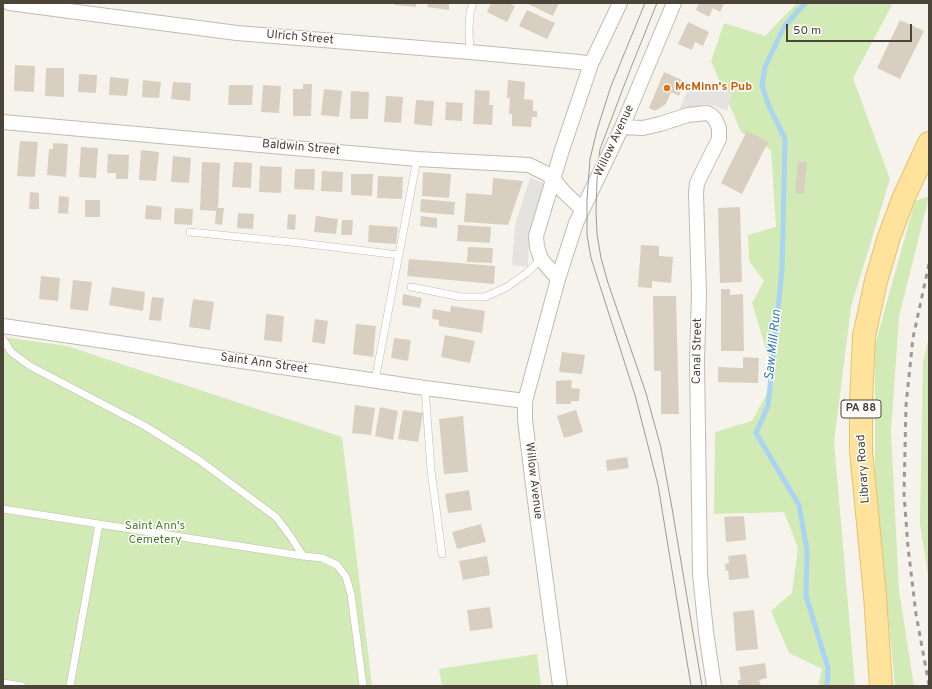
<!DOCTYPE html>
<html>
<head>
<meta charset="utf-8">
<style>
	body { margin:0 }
	#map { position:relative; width:932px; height:689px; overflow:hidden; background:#f6f3ec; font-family:Overpass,sans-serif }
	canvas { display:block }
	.frame { position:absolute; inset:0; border:4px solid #4b4439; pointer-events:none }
	.scale { position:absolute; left:786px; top:24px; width:126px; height:18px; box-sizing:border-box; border:2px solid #4b4439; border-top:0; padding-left:5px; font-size:12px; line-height:14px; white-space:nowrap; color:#4b4439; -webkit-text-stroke:3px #fff; paint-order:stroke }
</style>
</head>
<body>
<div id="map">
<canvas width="932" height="689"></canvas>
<div class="frame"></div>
<div class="scale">50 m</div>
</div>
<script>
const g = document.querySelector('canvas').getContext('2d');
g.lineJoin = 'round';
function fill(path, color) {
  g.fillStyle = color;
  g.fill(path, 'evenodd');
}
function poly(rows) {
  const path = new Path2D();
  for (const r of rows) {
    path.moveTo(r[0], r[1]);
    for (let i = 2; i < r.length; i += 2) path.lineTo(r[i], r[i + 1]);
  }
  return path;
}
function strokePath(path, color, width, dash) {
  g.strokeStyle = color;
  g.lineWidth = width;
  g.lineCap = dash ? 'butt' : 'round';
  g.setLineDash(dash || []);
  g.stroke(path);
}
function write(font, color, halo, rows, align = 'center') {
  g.font = font + ' Overpass,sans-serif';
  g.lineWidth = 3;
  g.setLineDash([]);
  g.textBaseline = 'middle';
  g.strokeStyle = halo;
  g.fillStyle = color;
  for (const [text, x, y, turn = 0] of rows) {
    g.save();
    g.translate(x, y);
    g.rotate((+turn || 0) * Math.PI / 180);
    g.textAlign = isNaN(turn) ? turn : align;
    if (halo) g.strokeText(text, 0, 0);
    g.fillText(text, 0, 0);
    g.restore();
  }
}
fill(poly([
	[797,3,893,3,853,78,890,179,851,307,834,442,855,686,818,686,822,669,789,653,771,611,792,593,798,548,784,512,714,514,715,432,752,421,775,379,752,303,764,281,749,261,748,235,776,227,771,150,741,132,711,61,724,23,765,36],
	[929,196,899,317,891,431,899,591,914,686,895,686,875,473,875,345,915,201],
	[929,336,929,581,920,524,923,362],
	[3,337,67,346,342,437,372,686,3,686],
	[537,654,541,686,442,686,439,669]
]), '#d2eab5');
fill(poly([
	[690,85,715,91,733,91,727,111,716,106,706,104,679,110],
	[530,178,547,184,529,237,528,267,512,265,515,225]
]), '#e5e3e0');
strokePath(poly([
	[805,3,784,27,765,67,762,85,768,104,785,139,782,270,768,406,756,433,799,505,807,550,806,596,828,668,827,686]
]), '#a9d4f2', 5);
fill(poly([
	[395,3,416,3,416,7,395,5],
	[428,3,449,3,449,10,427,7],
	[491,3,508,3,515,6,507,22,487,12],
	[526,3,559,3,553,16],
	[699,3,723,3,724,4,720,12,713,8,709,17,696,10],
	[527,10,555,23,547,39,519,26],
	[900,20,924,31,900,79,877,68],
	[688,22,709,32,703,46,695,42,692,50,678,44],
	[15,65,35,66,34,92,14,91],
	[46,68,64,68,64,97,45,96],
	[664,72,691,84,688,91,682,88,679,96,671,92,666,104,655,111,649,108],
	[79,74,97,75,96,93,78,92],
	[110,77,129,79,127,96,109,95],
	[143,80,161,82,159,98,142,97],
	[508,80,525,82,524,99,533,100,533,111,537,111,537,117,532,117,531,127,512,126,512,114,509,114,510,98,507,98],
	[173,82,191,83,190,101,171,99],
	[303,84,312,84,311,116,293,116,293,89,303,89],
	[229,85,253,85,252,105,228,105],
	[263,85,281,86,279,113,261,112],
	[324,89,342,91,339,117,321,115],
	[475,90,490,91,489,105,493,105,492,125,473,124],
	[351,91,369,92,368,119,350,119],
	[386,96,403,97,401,123,384,122],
	[416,100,434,101,432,126,414,124],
	[446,102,463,103,462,121,445,120],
	[747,131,768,142,742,194,721,183],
	[20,141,38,142,35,177,17,176],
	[53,143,68,144,66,177,47,175,49,149,53,149],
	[81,147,98,148,96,178,79,177],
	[141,150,159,152,156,181,139,180],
	[108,154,129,155,128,179,116,179,116,173,107,173],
	[173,156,191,158,189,183,171,182],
	[202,162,220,163,218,208,224,208,222,225,215,224,216,211,200,210],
	[234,162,252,163,251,188,232,187],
	[798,162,807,162,804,194,795,193],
	[260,166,282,167,281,193,259,192],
	[295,169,315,169,314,190,294,189],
	[322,171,343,172,342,192,321,191],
	[423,172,451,174,449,198,422,196],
	[351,174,373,174,372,196,351,195],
	[378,176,403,177,402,199,377,198],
	[493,178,523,181,508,225,464,222,466,193,492,195],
	[30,192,39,193,39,209,29,209],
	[59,196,69,197,68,214,58,213],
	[421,199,455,202,454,215,420,212],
	[85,200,100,200,100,217,85,217],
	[146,205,162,207,161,220,145,219],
	[740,207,742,282,720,283,718,208],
	[175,208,193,209,192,225,174,224],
	[238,213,254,214,253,229,237,228],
	[288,214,296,215,295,230,287,229],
	[316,216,338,219,336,234,314,232],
	[421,216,437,218,437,228,420,226],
	[342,220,353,220,352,235,341,235],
	[369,225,398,227,396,244,368,242],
	[458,225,491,227,490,243,457,241],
	[641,245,659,246,659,256,673,257,671,283,652,281,652,288,638,287],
	[468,247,493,248,492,263,467,262],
	[409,259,495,266,494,284,407,276],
	[41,276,60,278,58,301,39,299],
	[73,280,92,282,88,311,70,309],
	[112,287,145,292,143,311,109,305],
	[721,289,730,289,730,295,743,294,744,351,721,351],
	[403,294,422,298,420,308,402,305],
	[653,296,676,296,679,414,661,414,661,371,654,371],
	[152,297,164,298,161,321,149,320],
	[193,299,214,302,210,330,189,327],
	[451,306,485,311,482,333,439,326,439,320,432,319,433,309,450,312],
	[266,314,284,316,282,342,264,340],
	[315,319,328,321,325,344,312,342],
	[356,324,376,326,373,357,353,354],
	[445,335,475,341,470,363,441,357],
	[394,338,411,340,408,361,391,358],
	[562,352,585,355,582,374,559,372],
	[743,357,759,358,758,383,718,382,718,367,743,368],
	[572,380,571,388,580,389,579,401,571,401,571,404,556,404,556,381],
	[355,405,375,408,371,435,352,433],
	[380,407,398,411,393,440,375,436],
	[403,410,423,413,418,442,398,439],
	[576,410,583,432,564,438,557,416],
	[463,416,468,472,444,474,439,419],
	[627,457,629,468,607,471,606,460],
	[469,490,472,510,448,513,445,494],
	[744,516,746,540,726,542,724,517],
	[481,524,486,542,457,549,452,532],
	[746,554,749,578,729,580,728,570,726,571,725,564,729,563,728,556],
	[487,556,490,575,463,580,459,561],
	[490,607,493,628,470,631,467,610],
	[754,610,758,649,736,651,733,612],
	[765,663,767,678,759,680,761,686,739,686,738,680,741,680,739,667]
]), '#d8cfc1');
const service = poly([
	[470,52,469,30,470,12,473,3],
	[190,232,300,243,399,255],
	[411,287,462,297,485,297,507,287,528,272,541,259],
	[3,339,11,352,30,366,145,426,199,460,276,517,291,537,303,556],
	[375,381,417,159],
	[425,388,431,470,442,554],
	[3,509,303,556,322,558,337,565,346,577,351,594,363,686],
	[3,683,22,686],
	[70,686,99,524]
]);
const minor = poly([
	[9,3,237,33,470,52,579,62,591,64],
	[3,122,417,159,529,165,547,174,553,179,564,192,582,209],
	[622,127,643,128,660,124,688,115,707,113,711,115,715,119,719,128,719,139,697,183,696,193,699,295,697,359,700,574,706,632,714,686],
	[558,279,541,259,537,247,536,236,562,150,591,64,620,3],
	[3,326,425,388,525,401],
	[560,686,534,493,525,420,525,401,558,279,576,223,622,127,674,3]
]);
const primary = poly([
	[881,686,875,595,861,451,861,403,864,336,876,281,889,237,904,197,929,143]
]);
strokePath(service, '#c2bbae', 8);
strokePath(minor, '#c2bbae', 16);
strokePath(primary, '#e6c16a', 24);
strokePath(service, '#fff', 7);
strokePath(minor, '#fff', 14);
strokePath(primary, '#ffe39c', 22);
strokePath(poly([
	[645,3,611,86,597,130,590,159,587,200,587,235,591,258,635,395,658,485,691,686],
	[657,3,630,70,600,149,597,180,596,211,597,234,601,258,608,283,646,393,661,448,672,508,702,686]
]), '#9a9a9a', 1);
strokePath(poly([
	[929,264,913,338,906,405,904,494,908,547,916,614,929,685]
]), '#9a9a9a', 3, [5, 5]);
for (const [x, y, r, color] of [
	[667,88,4,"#e8710a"]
]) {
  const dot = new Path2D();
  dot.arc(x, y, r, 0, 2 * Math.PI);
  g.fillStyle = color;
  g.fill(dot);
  strokePath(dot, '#fff', 1.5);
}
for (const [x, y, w] of [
	[861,409,40]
]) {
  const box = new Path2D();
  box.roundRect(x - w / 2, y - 9, w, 18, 3);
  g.fillStyle = '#fff';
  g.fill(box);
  strokePath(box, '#4b4439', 1);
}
write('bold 11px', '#4b4439', null, [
	["PA 88",861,409]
]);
write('12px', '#4b4439', '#fff', [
	["Ulrich Street",300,38,5],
	["Willow Avenue",615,141,-65],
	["Baldwin Street",301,148,5],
	["Canal Street",698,351,-89],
	["Saint Ann Street",264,364,8],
	["Library Road",864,469,-94],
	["Willow Avenue",533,481,83]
]);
write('bold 12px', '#c56008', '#fff', [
	["McMinn's Pub",675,88]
], 'left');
write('12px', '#4a7f2a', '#fff', [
	["Saint Ann's",155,527],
	["Cemetery",155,541]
]);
write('italic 13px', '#2e7ab2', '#fff', [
	["Saw Mill Run",774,345,-84]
]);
</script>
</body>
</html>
